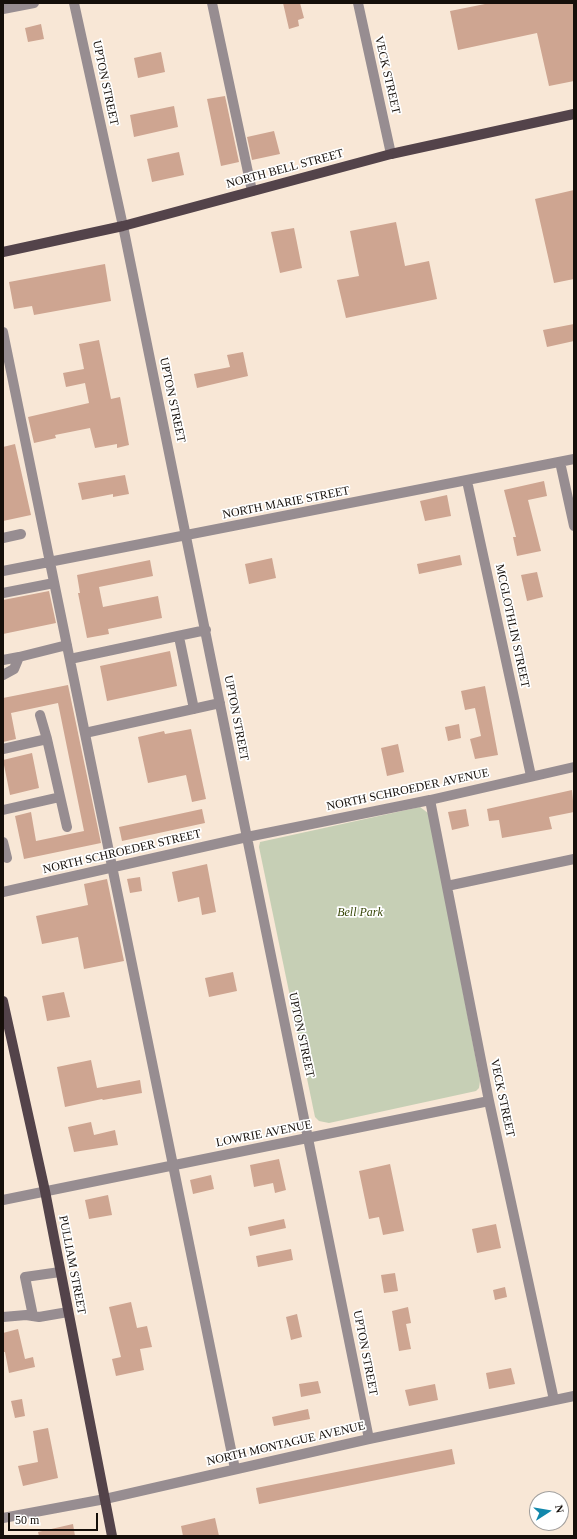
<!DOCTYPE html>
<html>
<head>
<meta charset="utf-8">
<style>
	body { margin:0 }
	#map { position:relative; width:577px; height:1539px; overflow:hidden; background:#f8e7d6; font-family:Georgia,serif }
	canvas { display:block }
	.frame { position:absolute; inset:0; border:4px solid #150f0a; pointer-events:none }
	.north { position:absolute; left:529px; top:1491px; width:40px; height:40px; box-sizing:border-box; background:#fff; border:1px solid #a19f9d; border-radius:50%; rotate:78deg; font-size:11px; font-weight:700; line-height:16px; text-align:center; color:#150f0a }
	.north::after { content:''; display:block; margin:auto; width:14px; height:18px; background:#1288ac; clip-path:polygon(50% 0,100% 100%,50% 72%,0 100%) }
	.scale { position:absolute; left:8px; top:1513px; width:90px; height:18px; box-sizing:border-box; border:2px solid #150f0a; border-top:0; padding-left:5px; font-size:12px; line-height:14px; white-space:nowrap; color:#150f0a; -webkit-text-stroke:3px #fff; paint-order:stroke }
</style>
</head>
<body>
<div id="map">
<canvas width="577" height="1539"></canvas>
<div class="frame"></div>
<div class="north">N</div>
<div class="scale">50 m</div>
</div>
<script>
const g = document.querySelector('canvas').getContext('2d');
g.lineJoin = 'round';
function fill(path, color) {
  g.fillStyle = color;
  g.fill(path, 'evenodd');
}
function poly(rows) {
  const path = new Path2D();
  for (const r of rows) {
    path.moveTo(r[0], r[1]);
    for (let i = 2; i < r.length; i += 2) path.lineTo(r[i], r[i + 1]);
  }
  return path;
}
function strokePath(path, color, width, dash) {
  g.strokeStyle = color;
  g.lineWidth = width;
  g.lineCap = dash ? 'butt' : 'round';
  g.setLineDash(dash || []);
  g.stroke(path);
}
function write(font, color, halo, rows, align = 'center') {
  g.font = font + ' Georgia,serif';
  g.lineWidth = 3.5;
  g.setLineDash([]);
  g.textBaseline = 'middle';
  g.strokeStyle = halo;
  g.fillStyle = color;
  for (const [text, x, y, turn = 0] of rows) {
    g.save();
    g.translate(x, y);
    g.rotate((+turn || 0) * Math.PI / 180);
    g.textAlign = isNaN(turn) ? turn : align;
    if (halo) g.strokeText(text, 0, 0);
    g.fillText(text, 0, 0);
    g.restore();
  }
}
fill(poly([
	[420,807,428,813,430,818,480,1081,479,1088,476,1091,329,1123,319,1121,315,1117,259,847,260,842]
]), '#c6cfb5');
fill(poly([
	[283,3,300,3,304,18,298,20,299,26,289,29],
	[490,3,574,3,574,81,549,86,537,33,458,50,450,11],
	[41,24,44,39,28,42,25,28],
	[161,52,165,72,138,78,134,58],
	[225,96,239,162,221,166,207,99],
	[174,106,178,127,134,137,130,115],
	[274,131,280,154,252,160,247,137],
	[179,152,184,175,152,182,147,159],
	[574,190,574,279,554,283,535,199],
	[396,222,405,266,429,261,437,299,346,318,337,280,359,276,350,231],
	[294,228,302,268,280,273,271,232],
	[105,264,111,301,34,315,32,306,14,309,9,282],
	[574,324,574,341,547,347,543,330],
	[99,340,111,399,120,397,129,445,117,448,117,444,95,448,90,428,55,435,56,438,34,443,28,417,89,403,85,383,66,387,63,373,84,369,79,344],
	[243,352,248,376,197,388,194,374,230,367,227,355],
	[15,444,31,515,3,521,3,447],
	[125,475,129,494,113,497,113,494,82,500,78,483],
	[544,481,547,496,528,500,541,551,517,556,513,537,516,537,504,490],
	[447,495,451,516,425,521,420,501],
	[460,555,462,565,419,574,417,564],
	[272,558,276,578,249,584,245,564],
	[150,560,153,576,99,587,103,607,158,596,162,618,108,629,109,634,87,638,78,593,80,593,77,575],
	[537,572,543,597,527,601,521,575],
	[49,591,56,623,3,634,3,600],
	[170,651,177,686,107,701,100,666],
	[68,685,101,843,24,859,15,816,31,812,36,841,84,831,58,703,11,713,16,739,3,742,3,698],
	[485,686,498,755,475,759,470,739,481,736,475,708,465,710,461,691],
	[459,724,461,738,448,741,445,727],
	[191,729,206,799,192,802,186,775,148,783,138,737,164,731,165,734],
	[398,744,404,772,387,776,381,748],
	[32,753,39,788,10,795,3,760],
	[572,790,574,812,549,817,552,829,502,838,499,820,489,821,487,809],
	[202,809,205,823,122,841,119,827],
	[466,809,469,826,452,830,448,812],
	[207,864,216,912,202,915,199,897,178,902,172,872],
	[140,877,142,891,130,893,127,879],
	[107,879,124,961,84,969,78,937,42,944,36,916,88,905,84,884],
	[233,972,237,991,209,997,205,978],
	[64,992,70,1017,47,1021,42,996],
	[91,1060,97,1088,140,1080,142,1093,103,1100,102,1099,65,1107,57,1067],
	[91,1122,94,1135,115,1130,118,1145,74,1152,68,1127],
	[279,1159,286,1190,275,1193,273,1183,254,1187,250,1165],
	[390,1164,404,1231,383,1235,379,1217,369,1219,359,1171],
	[211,1175,214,1189,193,1194,190,1180],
	[108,1195,112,1215,89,1219,85,1200],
	[284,1219,286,1228,250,1236,248,1227],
	[496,1224,501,1248,477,1253,472,1229],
	[291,1249,293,1260,258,1267,256,1256],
	[395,1273,398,1291,384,1293,381,1275],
	[505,1287,507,1297,495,1300,493,1290],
	[131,1302,137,1328,147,1326,152,1347,140,1349,144,1370,116,1376,112,1359,121,1357,109,1307],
	[408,1307,411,1323,406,1324,411,1349,399,1351,392,1311],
	[297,1314,302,1337,291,1340,286,1317],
	[18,1329,25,1359,33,1357,35,1367,9,1373,5,1352,3,1352,3,1333],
	[511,1368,515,1384,489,1389,486,1373],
	[318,1381,321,1393,301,1397,299,1384],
	[435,1384,438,1400,409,1406,405,1390],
	[22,1399,25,1416,15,1418,11,1401],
	[308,1409,310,1419,274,1426,272,1417],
	[48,1428,58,1478,23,1486,18,1466,38,1462,33,1431],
	[452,1449,455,1464,259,1504,256,1488],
	[215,1518,219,1536,183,1536,181,1526],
	[73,1524,75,1536,39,1536,38,1532]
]), '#cea591');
strokePath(poly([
	[74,3,123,226,369,1439],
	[212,3,252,191],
	[358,3,391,154],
	[3,9,34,3],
	[3,332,235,1469],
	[560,462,574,526],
	[467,481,531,776],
	[3,538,21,534],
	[3,571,574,459],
	[3,593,54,583],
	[179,637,194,709],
	[70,659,206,630],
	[3,660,19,657],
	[3,675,14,669,19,657,67,645],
	[85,733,220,703],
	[47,739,67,827],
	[3,749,47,739,40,715],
	[430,800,489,1101,554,1400],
	[3,810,60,797],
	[3,842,7,858],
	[447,886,574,859],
	[3,892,247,837,430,800,574,767],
	[3,1200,489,1101],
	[33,1316,25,1277,60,1272],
	[3,1317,26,1315,39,1317,68,1312],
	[3,1518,105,1499,369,1439,574,1396]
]), '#978d91', 10);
strokePath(poly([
	[3,252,123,226,391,154,574,114],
	[3,1001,45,1191,112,1536]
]), '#53434a', 10);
write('12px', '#150f0a', '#fff', [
	["VECK STREET",387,75,77],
	["UPTON STREET",105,83,78],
	["NORTH BELL STREET",285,169,-15],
	["UPTON STREET",172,400,78],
	["NORTH MARIE STREET",286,503,-11],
	["MCGLOTHLIN STREET",512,626,78],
	["UPTON STREET",236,718,79],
	["NORTH SCHROEDER AVENUE",408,790,-12],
	["NORTH SCHROEDER STREET",122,852,-13],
	["UPTON STREET",301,1035,78],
	["VECK STREET",502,1098,78],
	["LOWRIE AVENUE",264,1134,-11],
	["PULLIAM STREET",72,1265,79],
	["UPTON STREET",365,1353,79],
	["NORTH MONTAGUE AVENUE",286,1444,-13]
]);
write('italic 12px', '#394809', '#fff', [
	["Bell Park",360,913]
]);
</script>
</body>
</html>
